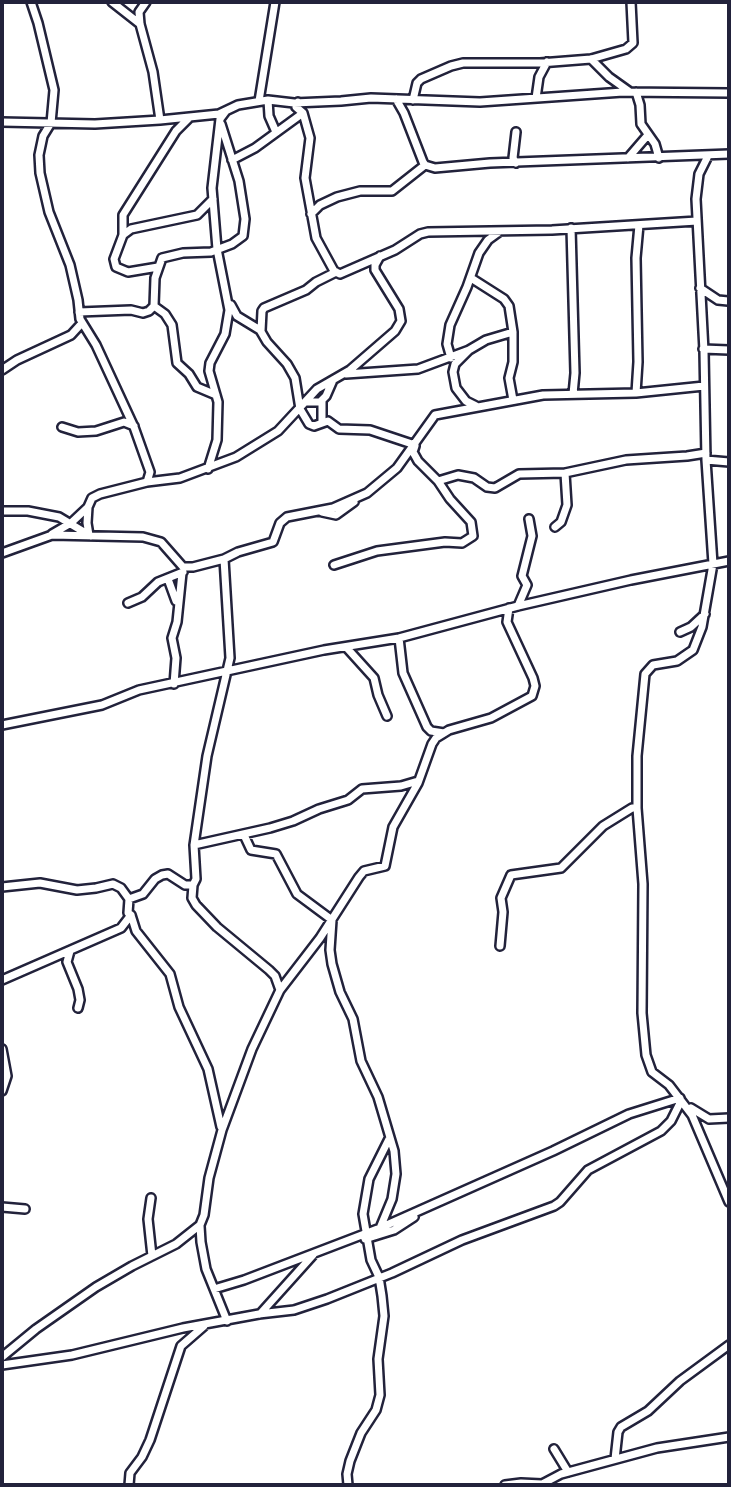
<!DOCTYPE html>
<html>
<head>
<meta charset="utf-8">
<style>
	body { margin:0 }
	#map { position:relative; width:731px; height:1487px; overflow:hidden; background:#fff; font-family:Mali,sans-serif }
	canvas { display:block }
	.frame { position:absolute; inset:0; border:4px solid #22223b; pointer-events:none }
</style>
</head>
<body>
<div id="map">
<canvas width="731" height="1487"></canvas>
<div class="frame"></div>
</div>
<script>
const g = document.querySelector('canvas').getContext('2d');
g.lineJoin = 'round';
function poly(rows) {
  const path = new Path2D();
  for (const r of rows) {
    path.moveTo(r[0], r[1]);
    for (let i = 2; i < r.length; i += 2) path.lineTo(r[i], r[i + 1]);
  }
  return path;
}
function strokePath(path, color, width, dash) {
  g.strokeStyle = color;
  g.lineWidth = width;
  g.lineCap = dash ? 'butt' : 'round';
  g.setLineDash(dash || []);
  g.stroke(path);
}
const street = poly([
	[31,2,38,23,54,90,51,123,43,136,39,155,40,173,49,212,70,265,78,300,80,319,96,345,134,427,150,472,147,482],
	[112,2,140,24],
	[146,2,139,12,140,24,153,72,160,120],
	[591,59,609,77,630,92],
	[636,92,640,105,641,124,655,144,659,158],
	[536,98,539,77,547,62],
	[396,99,404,113,423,162,425,165,435,168,490,163,729,154],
	[268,100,269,116,276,132],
	[413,100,417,83,421,79,451,66,463,63,540,63,591,59,626,49,633,43,631,2],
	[259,101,275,2],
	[298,102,296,107,303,113,310,138,305,178,316,238,334,271,340,274,395,250,420,234,428,232,552,230,697,221],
	[2,122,95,124,160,120,219,114,238,105,268,100,294,103,341,101,371,98,480,102,623,92,729,93],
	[516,132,513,158,516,163],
	[708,156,699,174,696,199,704,351,706,460,713,564,702,627,693,650,677,661,653,665,645,674,637,756,637,808,643,884,642,1013,646,1055,652,1072,669,1085,692,1115,729,1202],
	[628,158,647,136],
	[232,160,255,148,303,113],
	[311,214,320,205,337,197,360,191,392,191,425,165],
	[571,228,575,373,573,394],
	[123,235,131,229,197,215,213,199],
	[158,267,128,272,116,267,114,259,123,235,123,215,176,131,189,118],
	[471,278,504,299,509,306,513,332,513,362,509,378,513,400],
	[700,288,718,300,728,301],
	[231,305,237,316,260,330,267,342,287,364,295,378,300,409,309,424,314,426,328,421,339,429,370,430,415,445],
	[154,306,165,314,172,325,177,363,189,374,197,387,216,395],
	[79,312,131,310,143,313,149,311,154,306,155,278,162,258,183,253,211,252,232,244,243,236,245,219,239,181,221,124],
	[261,331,262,311,264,308,306,290,316,282,336,272],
	[703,349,729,350],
	[451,358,447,344,450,325,467,287,479,253,488,240,499,232],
	[2,370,17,360,71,335,82,323],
	[346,374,418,369,469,350],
	[636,393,638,362,636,258,639,225],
	[322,401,322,423],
	[305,402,320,402,326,396,333,380],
	[476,406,466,401,456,388,453,372,455,364,469,350,486,340,513,332],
	[62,427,78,432,96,431,124,422,134,426],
	[706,460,729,462],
	[208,469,217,440,218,402,209,371,210,363,225,334,229,310,217,249,212,188,220,119,226,111],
	[438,481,458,475,474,478,487,487,495,488,519,474,565,473,626,460,687,456,706,453],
	[88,507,87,523,89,535,91,536],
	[2,511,28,511,59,517,89,535],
	[322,512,336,515,354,502],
	[555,527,561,522,567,505,565,473],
	[52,534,71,523,88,507,92,498,100,494,147,482,180,478,236,457,278,431,317,389,350,370,395,331,401,321,399,309,375,270,375,265,380,256],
	[2,553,52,535,143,537,161,542,183,567,193,567,224,559,238,552,273,542,280,523,287,517,333,508,367,493,397,468,435,415,543,395,636,393,704,386],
	[334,565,377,551,445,542,462,543,473,536,471,522,450,499,438,481,418,461,413,452,415,446],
	[168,579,176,601],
	[128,603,142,597,158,582,183,572],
	[518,606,527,585,522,576,532,536,529,519],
	[680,632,691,627,705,614],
	[399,638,403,673,427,727,431,731,444,733],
	[346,647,374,678,378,695,387,716],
	[174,684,176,658,172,638,177,622,182,573],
	[2,725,102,705,139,690,324,650,399,638,518,606,631,580,729,561],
	[244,835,251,850,276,854,297,894,332,920,330,950,332,964,340,992,353,1019,361,1061,378,1097,394,1151,396,1174,392,1199,380,1228],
	[194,845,270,828,293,821,319,809,348,800,362,789,401,786,418,781],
	[193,885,192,898,196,905,217,927,269,970,275,976,280,990],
	[2,887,40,883,77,890,96,888,113,884,121,888,129,899,128,913,131,915,136,931,170,974,179,1007,208,1069,221,1127],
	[129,899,143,894,155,879,162,875,168,874,185,885,193,885,196,879,194,845,207,756,230,658,224,559],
	[500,946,503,912,501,898,511,875,561,868,603,826,632,808,637,808],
	[70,951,67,962,78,989,80,1000,78,1008],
	[2,980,121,928,131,915],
	[2,1049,7,1076,2,1091],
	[691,1108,709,1119,729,1118],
	[151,1198,148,1219,152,1256],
	[2,1207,25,1209],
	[200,1226,201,1242,206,1269,227,1321],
	[365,1239,394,1230,414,1217],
	[214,1289,244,1280,380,1228,553,1151,629,1114,680,1098],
	[260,1314,313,1255],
	[2,1357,36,1329,96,1287,132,1266,176,1244,200,1225,204,1215,209,1178,222,1130,252,1049,280,990,320,938,359,877,364,871,385,866,393,827,418,783,432,744,436,738,449,730,491,718,532,696,535,686,533,678,507,622,509,608],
	[2,1365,72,1355,183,1328,259,1314,294,1310,327,1299,392,1273,462,1240,554,1206,560,1202,588,1170,661,1131,671,1121,681,1101],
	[554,1449,568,1472],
	[615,1459,618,1432,621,1427,648,1411,680,1381,729,1345],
	[129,1485,130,1473,142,1457,150,1440,181,1346,204,1326],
	[348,1485,347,1474,350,1461,361,1433,376,1410,380,1395,378,1359,384,1316,382,1296,379,1277,371,1260,363,1214,369,1179,389,1139],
	[505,1485,521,1483,542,1484,561,1474,657,1448,729,1437]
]);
strokePath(street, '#22223b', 12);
strokePath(street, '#fff', 7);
</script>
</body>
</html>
